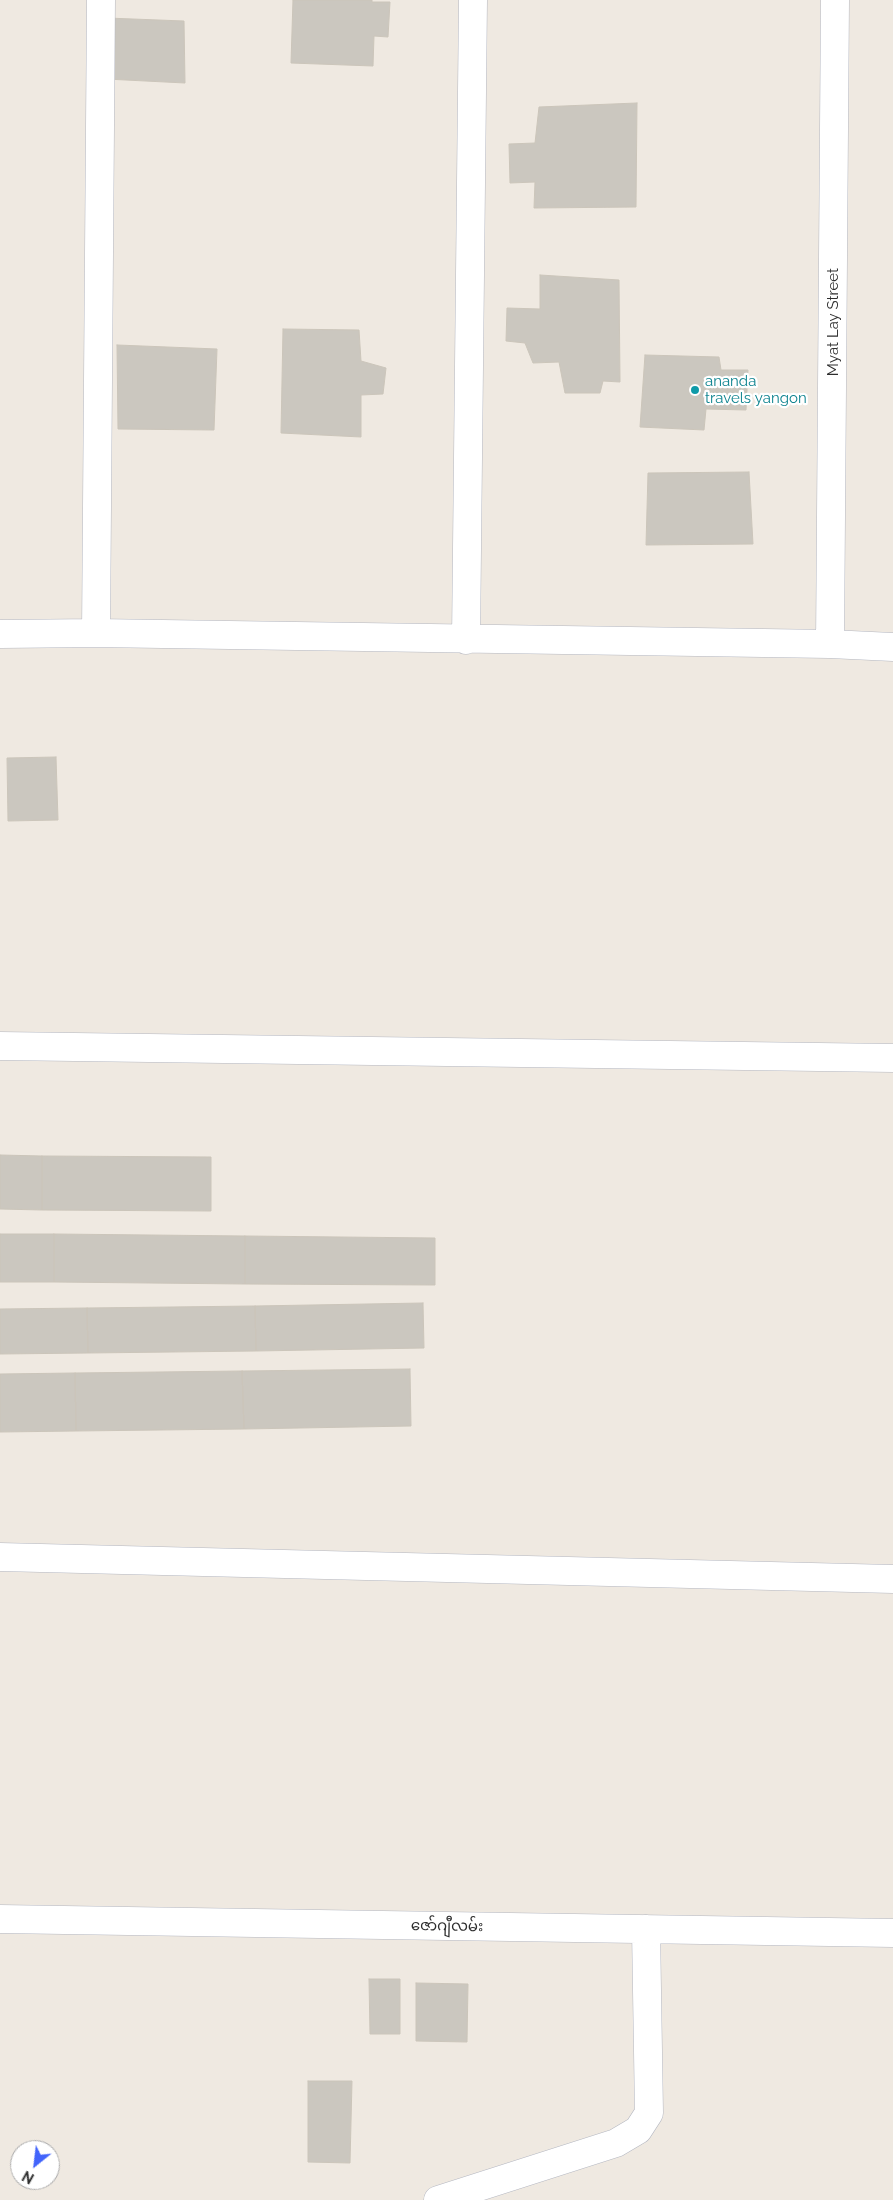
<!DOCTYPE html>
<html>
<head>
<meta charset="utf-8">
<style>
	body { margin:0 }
	#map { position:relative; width:893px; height:2200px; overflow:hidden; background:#efe9e1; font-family:Raleway,sans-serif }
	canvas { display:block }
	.north { position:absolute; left:10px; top:2140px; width:50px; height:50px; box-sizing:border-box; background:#fff; border:1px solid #ababab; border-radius:50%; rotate:209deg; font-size:14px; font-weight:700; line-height:20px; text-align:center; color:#2e2e2e }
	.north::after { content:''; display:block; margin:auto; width:18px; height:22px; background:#4264fb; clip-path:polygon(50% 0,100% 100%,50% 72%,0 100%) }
</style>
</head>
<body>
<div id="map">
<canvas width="893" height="2200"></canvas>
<div class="north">N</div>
</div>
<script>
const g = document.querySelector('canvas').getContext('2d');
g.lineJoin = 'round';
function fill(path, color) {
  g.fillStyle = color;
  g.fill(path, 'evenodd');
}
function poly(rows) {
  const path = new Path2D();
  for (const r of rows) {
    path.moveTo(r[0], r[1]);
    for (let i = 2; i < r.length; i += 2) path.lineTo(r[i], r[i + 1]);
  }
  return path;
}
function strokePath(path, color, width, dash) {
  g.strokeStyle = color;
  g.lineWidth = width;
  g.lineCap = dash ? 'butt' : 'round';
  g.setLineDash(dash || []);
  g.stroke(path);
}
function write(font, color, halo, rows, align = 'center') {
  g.font = font + ' Raleway,"Noto Sans Myanmar",sans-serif';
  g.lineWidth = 4.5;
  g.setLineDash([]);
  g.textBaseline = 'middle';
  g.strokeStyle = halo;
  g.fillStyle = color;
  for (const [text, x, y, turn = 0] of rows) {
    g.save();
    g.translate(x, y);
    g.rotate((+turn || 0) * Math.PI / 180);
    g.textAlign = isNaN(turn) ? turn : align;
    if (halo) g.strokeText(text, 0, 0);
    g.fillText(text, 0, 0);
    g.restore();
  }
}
const building = poly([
	[293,0,372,0,372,2,390,2,388,37,374,36,373,66,291,63,293,0],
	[107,18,184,21,185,83,106,79,107,18],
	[637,103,636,207,534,208,535,182,510,183,509,144,535,143,539,107,637,103],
	[540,275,619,280,620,382,603,381,600,393,565,393,559,362,533,363,525,343,506,341,507,308,540,309,540,275],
	[283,329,359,330,361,361,386,368,383,394,361,395,361,437,281,433,283,329],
	[117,345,217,349,214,430,118,429,117,345],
	[645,355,719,357,721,370,748,370,746,410,706,409,704,430,640,427,645,355],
	[749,472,753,544,646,545,648,473,749,472],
	[56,757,58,820,8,821,7,758,56,757],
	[0,1155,42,1156,42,1210,0,1209,0,1155],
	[42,1156,211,1157,211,1211,42,1210,42,1156],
	[0,1234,54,1234,54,1282,0,1282,0,1234],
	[54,1234,245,1236,245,1284,54,1282,54,1234],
	[245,1236,435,1238,435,1285,245,1284,245,1236],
	[423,1303,424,1348,256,1351,255,1306,423,1303],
	[255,1306,256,1351,88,1353,87,1308,255,1306],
	[87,1308,88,1353,0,1354,0,1309,87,1308],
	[410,1369,411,1426,244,1429,242,1371,410,1369],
	[242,1371,244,1429,76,1431,75,1373,242,1371],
	[75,1373,76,1431,0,1432,0,1374,75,1373],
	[369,1979,400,1979,400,2034,370,2034,369,1979],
	[416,1983,468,1984,467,2042,416,2041,416,1983],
	[308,2081,352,2081,350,2163,308,2162,308,2081]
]);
fill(building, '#cbc7bf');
strokePath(building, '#cbc5ba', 1);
const minor = poly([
	[96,633,101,0],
	[0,634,96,633,830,644,893,647],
	[466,640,473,0],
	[830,644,835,0],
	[0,1046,893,1058],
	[0,1557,893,1579],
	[0,1919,893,1933],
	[438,2200,616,2143,638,2130,649,2113,646,1929]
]);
strokePath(minor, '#b4b7c1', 29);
strokePath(minor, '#fff', 28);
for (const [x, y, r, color] of [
	[695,390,5,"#0f9aa8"]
]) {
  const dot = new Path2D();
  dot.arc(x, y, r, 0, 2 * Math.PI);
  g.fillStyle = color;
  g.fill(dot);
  strokePath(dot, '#fff', 2);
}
write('15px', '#2e2e2e', '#fff', [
	["Myat Lay Street",833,322,-90],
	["ဇော်ဂျီလမ်း",447,1926,1]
]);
write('15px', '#0d838f', '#fff', [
	["ananda",705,381],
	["travels yangon",705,398]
], 'left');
</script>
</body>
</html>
